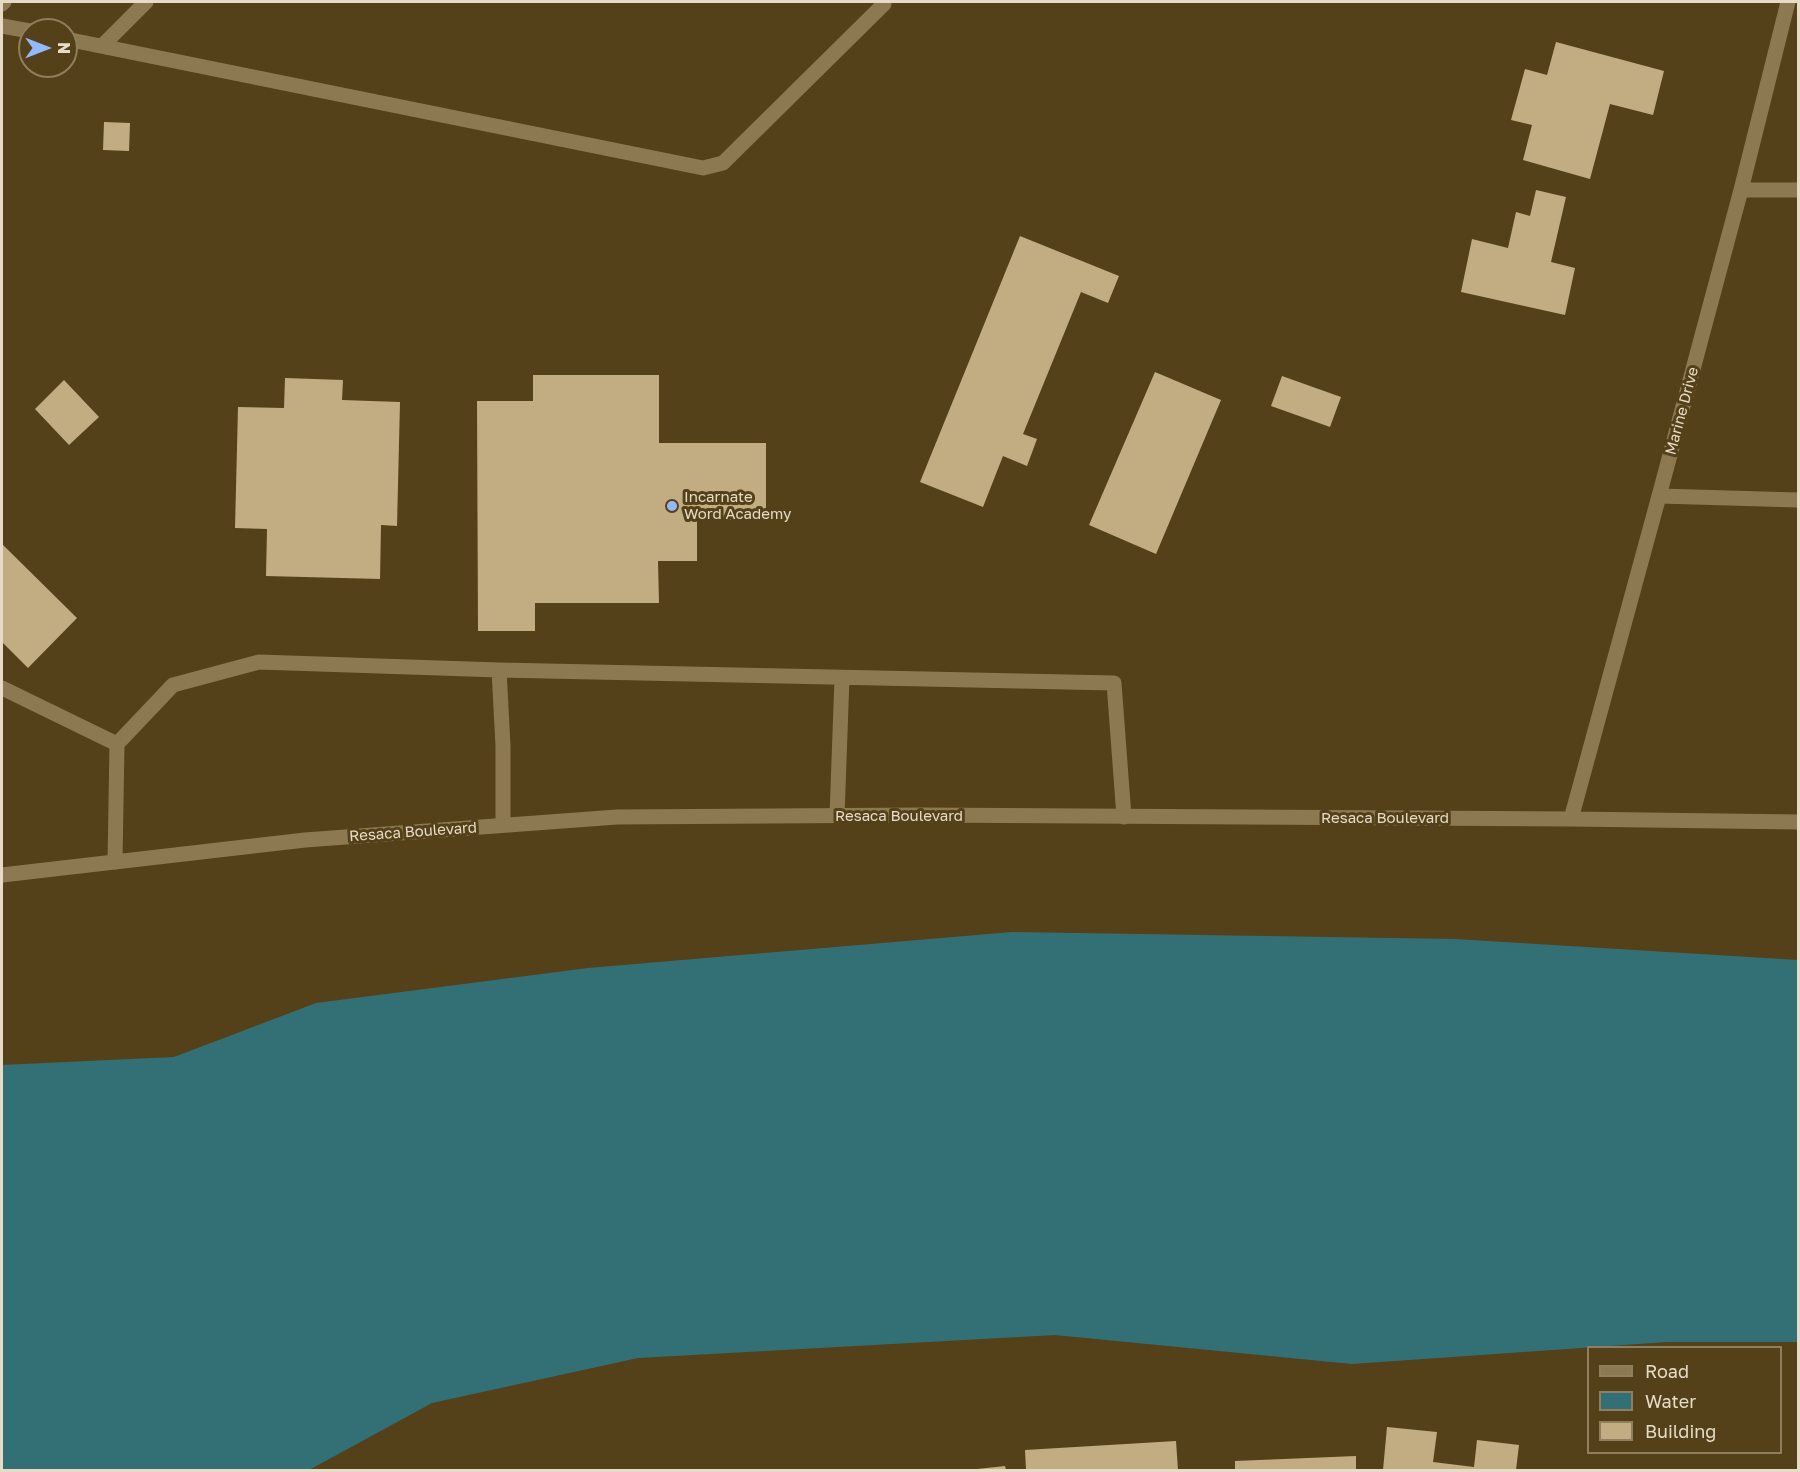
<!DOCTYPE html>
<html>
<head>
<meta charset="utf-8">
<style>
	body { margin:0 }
	#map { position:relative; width:1800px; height:1472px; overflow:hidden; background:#544119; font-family:"Golos Text",sans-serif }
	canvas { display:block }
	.frame { position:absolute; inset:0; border:3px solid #e6dbc6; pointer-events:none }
	.legend { position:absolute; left:1587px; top:1346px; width:195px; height:108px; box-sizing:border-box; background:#544119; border:2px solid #8e7f5e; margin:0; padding:8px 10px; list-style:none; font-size:18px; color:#e6dbc6 }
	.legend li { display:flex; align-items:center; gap:12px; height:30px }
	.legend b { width:30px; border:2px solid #8e7f5e }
	.north { position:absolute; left:18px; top:18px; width:60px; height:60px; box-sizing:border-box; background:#544119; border:2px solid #8e7f5e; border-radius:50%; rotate:90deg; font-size:16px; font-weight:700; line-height:24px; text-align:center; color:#e6dbc6 }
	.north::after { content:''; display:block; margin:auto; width:21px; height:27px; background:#95b7fd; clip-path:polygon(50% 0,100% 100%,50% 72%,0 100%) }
</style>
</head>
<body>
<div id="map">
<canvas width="1800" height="1472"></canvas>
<div class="frame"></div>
<ul class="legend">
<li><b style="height:8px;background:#8d7951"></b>Road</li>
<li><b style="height:16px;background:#337076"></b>Water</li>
<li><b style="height:16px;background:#c2ad83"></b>Building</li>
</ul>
<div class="north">N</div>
</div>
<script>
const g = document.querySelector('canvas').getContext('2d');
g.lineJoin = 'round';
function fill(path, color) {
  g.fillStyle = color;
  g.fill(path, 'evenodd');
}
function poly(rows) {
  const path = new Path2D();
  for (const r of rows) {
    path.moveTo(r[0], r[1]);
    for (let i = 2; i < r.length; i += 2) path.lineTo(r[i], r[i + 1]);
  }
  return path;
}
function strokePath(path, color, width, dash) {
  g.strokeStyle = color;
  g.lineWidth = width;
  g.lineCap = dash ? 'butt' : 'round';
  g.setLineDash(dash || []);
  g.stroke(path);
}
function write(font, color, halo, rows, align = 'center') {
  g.font = font + ' "Golos Text",sans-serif';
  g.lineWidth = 6;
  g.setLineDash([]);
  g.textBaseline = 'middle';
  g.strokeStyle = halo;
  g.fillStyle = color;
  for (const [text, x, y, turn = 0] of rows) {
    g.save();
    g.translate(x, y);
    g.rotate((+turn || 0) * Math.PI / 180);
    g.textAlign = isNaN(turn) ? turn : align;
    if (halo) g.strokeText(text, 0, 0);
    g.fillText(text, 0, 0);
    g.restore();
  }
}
fill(poly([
	[1012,932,1455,939,1798,960,1798,1342,1667,1342,1352,1364,1055,1335,638,1358,432,1403,309,1470,2,1470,2,1065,174,1057,316,1003,588,968]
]), '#337076');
fill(poly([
	[1556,42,1664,71,1653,115,1610,104,1590,179,1523,160,1532,125,1511,120,1525,69,1547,75],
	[104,122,130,123,129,151,103,150],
	[1536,190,1566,197,1551,262,1575,268,1565,315,1461,292,1472,239,1508,248,1516,212,1530,216],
	[1020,236,1119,276,1108,303,1081,292,1023,434,1037,439,1027,466,1003,456,983,507,920,482],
	[1155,372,1221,400,1156,554,1089,525],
	[533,375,659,375,659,443,766,443,766,520,697,520,697,561,658,561,659,603,535,603,535,631,478,631,477,401,533,401],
	[1282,376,1341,397,1330,427,1271,406],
	[285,378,343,380,342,400,400,402,397,526,381,525,380,579,266,576,267,529,235,528,238,407,284,408],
	[64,380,99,417,69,445,35,409],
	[2,544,77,618,28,668,2,642],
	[1387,1427,1437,1432,1433,1462,1474,1467,1477,1440,1519,1445,1516,1470,1383,1470],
	[1176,1441,1178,1470,1026,1470,1025,1450],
	[1356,1456,1356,1470,1235,1470,1235,1461],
	[1005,1466,1006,1470,977,1470,977,1469]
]), '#c2ad83');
strokePath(poly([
	[2,4,4,2],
	[2,26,30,31],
	[66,39,703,168,723,163,884,4,882,2],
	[102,46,146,2],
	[1659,496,1798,500],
	[499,670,503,746,503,825],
	[2,688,117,744],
	[837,816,842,678],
	[115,862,117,744,173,685,259,662,499,670,1114,683,1124,817]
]), '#8d7951', 15);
strokePath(poly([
	[1741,190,1798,190],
	[1571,819,1659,496,1741,190,1788,2],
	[2,875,305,840,617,817,922,815,1571,819,1798,822]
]), '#8d7951', 15);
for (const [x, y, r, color] of [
	[672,506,6,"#95b7fd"]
]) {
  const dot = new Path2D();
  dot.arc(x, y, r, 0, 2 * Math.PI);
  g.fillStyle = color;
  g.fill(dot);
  strokePath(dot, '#544119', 2);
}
write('15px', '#e6dbc6', '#544119', [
	["Marine Drive",1682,411,-75],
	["Resaca Boulevard",899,816],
	["Resaca Boulevard",1385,818],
	["Resaca Boulevard",413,832,-4]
]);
write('15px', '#e6dbc6', '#544119', [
	["Incarnate",684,497],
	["Word Academy",684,514]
], 'left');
</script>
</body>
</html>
